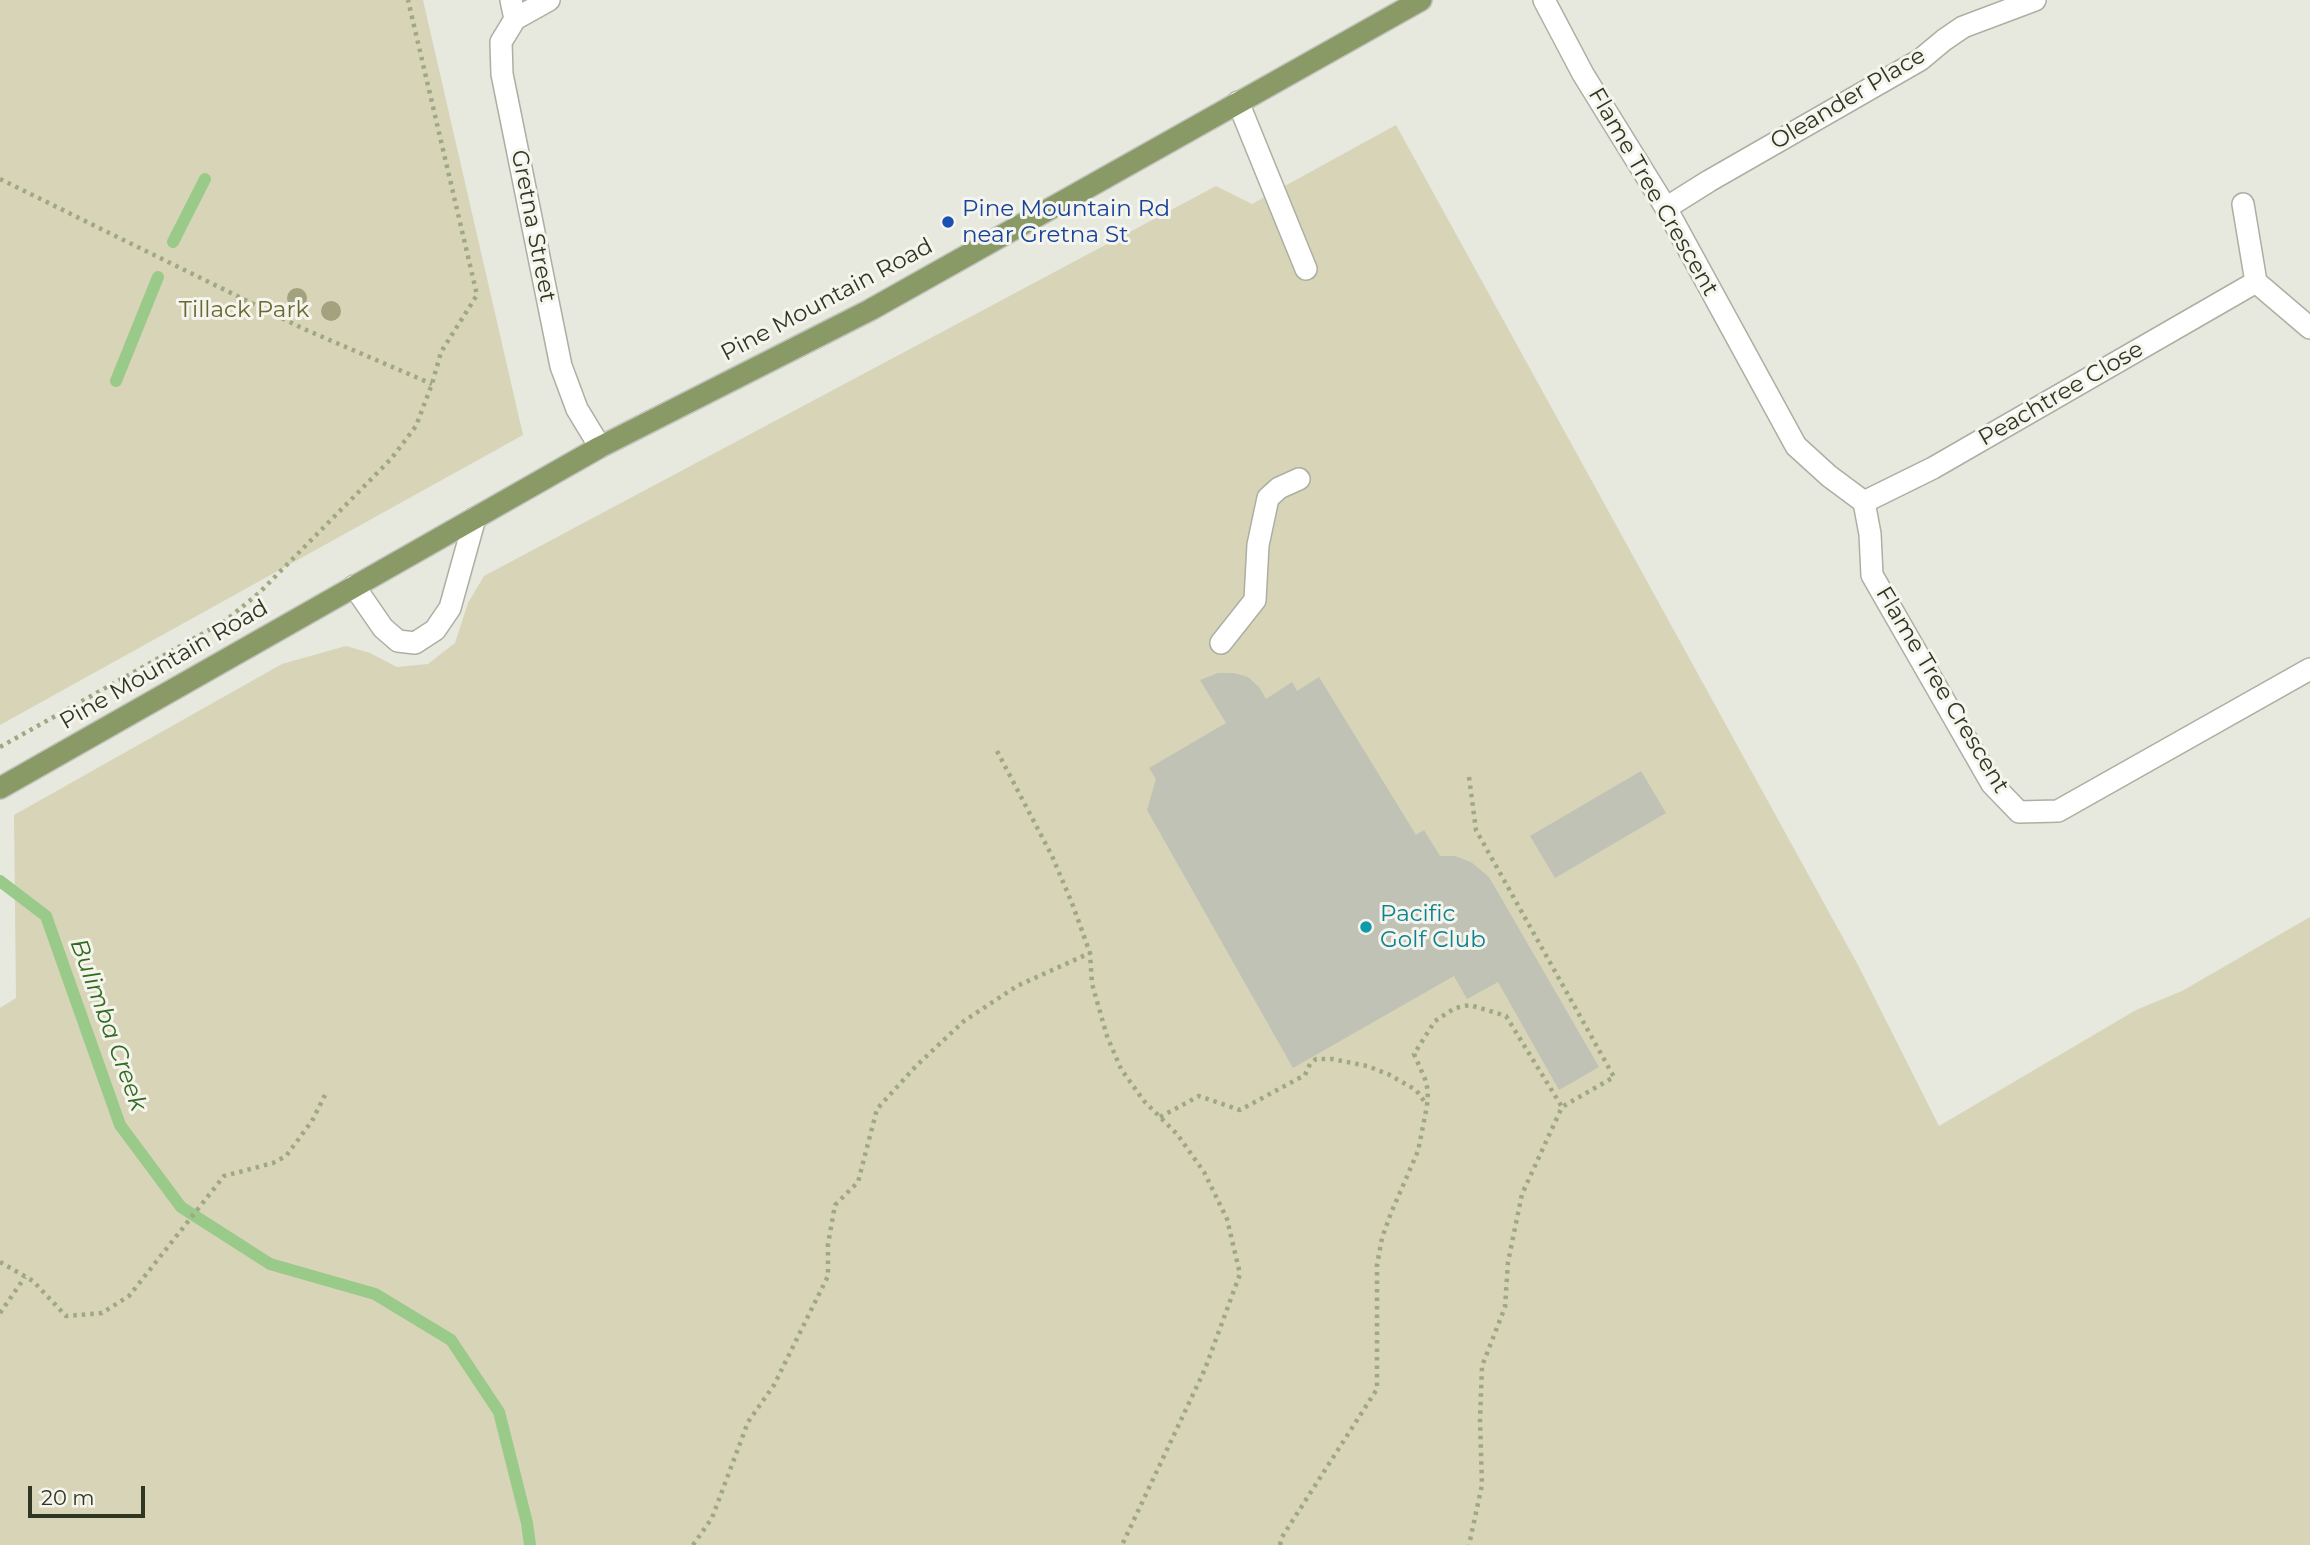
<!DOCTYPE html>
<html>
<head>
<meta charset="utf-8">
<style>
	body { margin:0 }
	#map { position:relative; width:2310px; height:1545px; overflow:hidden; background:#e7e8de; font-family:Montserrat,sans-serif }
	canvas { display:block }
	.scale { position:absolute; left:28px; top:1486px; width:117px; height:32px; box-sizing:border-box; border:4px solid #2f3621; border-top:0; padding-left:9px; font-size:21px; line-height:24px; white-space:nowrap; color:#2f3621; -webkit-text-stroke:5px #f5f5ee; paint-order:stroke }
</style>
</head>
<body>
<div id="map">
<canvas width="2310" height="1545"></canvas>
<div class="scale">20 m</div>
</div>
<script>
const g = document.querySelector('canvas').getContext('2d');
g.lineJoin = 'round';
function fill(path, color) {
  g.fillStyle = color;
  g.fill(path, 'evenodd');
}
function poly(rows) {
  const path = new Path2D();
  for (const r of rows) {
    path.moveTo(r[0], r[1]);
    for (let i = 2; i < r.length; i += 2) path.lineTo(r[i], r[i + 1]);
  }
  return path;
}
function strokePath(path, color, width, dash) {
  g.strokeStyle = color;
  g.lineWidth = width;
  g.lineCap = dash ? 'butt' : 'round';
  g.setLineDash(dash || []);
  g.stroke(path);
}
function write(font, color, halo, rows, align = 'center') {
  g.font = font + ' Montserrat,sans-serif';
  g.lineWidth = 6;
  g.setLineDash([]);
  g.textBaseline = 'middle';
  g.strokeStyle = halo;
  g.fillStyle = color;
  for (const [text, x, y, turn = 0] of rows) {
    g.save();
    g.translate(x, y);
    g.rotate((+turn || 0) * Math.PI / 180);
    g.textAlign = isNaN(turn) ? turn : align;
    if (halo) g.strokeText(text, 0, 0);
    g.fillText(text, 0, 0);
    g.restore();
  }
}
fill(poly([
	[0,0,423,0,523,435,0,725],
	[1396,125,1858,965,1939,1126,2136,1010,2182,991,2310,917,2310,1545,0,1545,0,1008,16,998,14,815,282,664,346,646,370,653,397,667,428,664,455,643,468,603,484,576,1216,186,1252,204]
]), '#d8d4b8');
strokePath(poly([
	[173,242,205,179],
	[116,381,158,277],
	[0,881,46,916,120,1125,181,1207,270,1264,375,1294,451,1340,499,1412,527,1523,530,1545]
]), '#9aca89', 12);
fill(poly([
	[1218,673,1234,673,1248,677,1259,687,1266,699,1292,682,1297,691,1319,677,1416,835,1424,830,1440,856,1455,856,1471,862,1489,877,1599,1067,1559,1090,1498,982,1467,999,1454,976,1293,1068,1147,810,1156,779,1149,768,1226,723,1200,680],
	[1641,771,1666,813,1555,878,1530,836]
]), '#bfc2b4');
const minor = poly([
	[511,0,515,19,501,42,502,74,561,366,577,409,600,447],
	[1544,0,1583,74,1666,208,1796,446,1829,476,1864,502,1870,534,1872,575,1992,784,2019,812,2058,811,2310,669],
	[515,19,549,0],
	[1238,102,1306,269],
	[2243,204,2256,282,2310,328],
	[1666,208,1709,181,1920,60,1944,40,1963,27,2035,0],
	[1864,502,1933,468,2256,282],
	[354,586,383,628,398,641,415,643,435,630,450,608,475,518],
	[1221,643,1255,600,1258,545,1268,498,1279,488,1299,479]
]);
const major = poly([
	[0,788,600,447,870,310,1421,0]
]);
strokePath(minor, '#acafa2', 24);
strokePath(major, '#c1c3bc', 24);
strokePath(poly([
	[0,179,304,329,432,384],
	[0,747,225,621,259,593,391,459,416,426,432,384,441,352,477,295,408,0],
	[997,751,1052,856,1072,903,1090,953,1092,984,1107,1036,1121,1069,1144,1101,1177,1134,1204,1172,1227,1219,1240,1274,1205,1369,1122,1545],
	[1469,777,1476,830,1614,1077,1562,1107],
	[1160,1117,1199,1096,1240,1110,1305,1075,1310,1064,1316,1059,1332,1059,1367,1066,1388,1074,1416,1090,1427,1105],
	[0,1262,33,1281,66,1316,102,1313,129,1296,224,1176,273,1163,286,1156,312,1121,326,1093],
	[0,1313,25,1277],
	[693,1545,712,1518,748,1422,774,1385,828,1276,828,1244,835,1205,858,1182,877,1109,916,1066,964,1021,1017,986,1090,953],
	[1280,1545,1282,1537,1377,1389,1377,1265,1382,1238,1391,1213,1418,1151,1427,1106,1428,1091,1425,1079,1414,1054,1435,1021,1455,1008,1470,1005,1506,1016,1562,1107,1522,1194,1508,1262,1505,1307,1482,1366,1480,1420,1482,1485,1469,1545]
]), '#9ea981', 4.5, [3.5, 5]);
strokePath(minor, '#fff', 21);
strokePath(major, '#899a66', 21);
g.fillStyle = '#a2a27e';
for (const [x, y] of [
	[297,298],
	[331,311]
]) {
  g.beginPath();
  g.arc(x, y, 10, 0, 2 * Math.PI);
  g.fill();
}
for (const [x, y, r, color] of [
	[948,222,7,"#1a4fb4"],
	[1366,927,7,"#0f9aa8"]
]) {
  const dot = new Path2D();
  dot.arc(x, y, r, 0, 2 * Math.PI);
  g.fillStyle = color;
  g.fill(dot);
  strokePath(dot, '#f5f5ee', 2.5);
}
write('23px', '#2f3621', '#f5f5ee', [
	["Oleander Place",1848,99,-31],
	["Flame Tree Crescent",1653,192,60],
	["Gretna Street",533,226,79],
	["Pine Mountain Road",827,300,-28],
	["Peachtree Close",2061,394,-30],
	["Pine Mountain Road",164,665,-30],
	["Flame Tree Crescent",1942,690,59]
]);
write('23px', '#164399', '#f5f5ee', [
	["Pine Mountain Rd",962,209],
	["near Gretna St",962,235]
], 'left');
write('23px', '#69682f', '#f5f5ee', [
	["Tillack Park",244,310]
]);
write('23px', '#0d838f', '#f5f5ee', [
	["Pacific",1380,914],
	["Golf Club",1380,940]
], 'left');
write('italic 24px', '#336c21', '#f5f5ee', [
	["Bulimba Creek",108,1025,70]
]);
</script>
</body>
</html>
